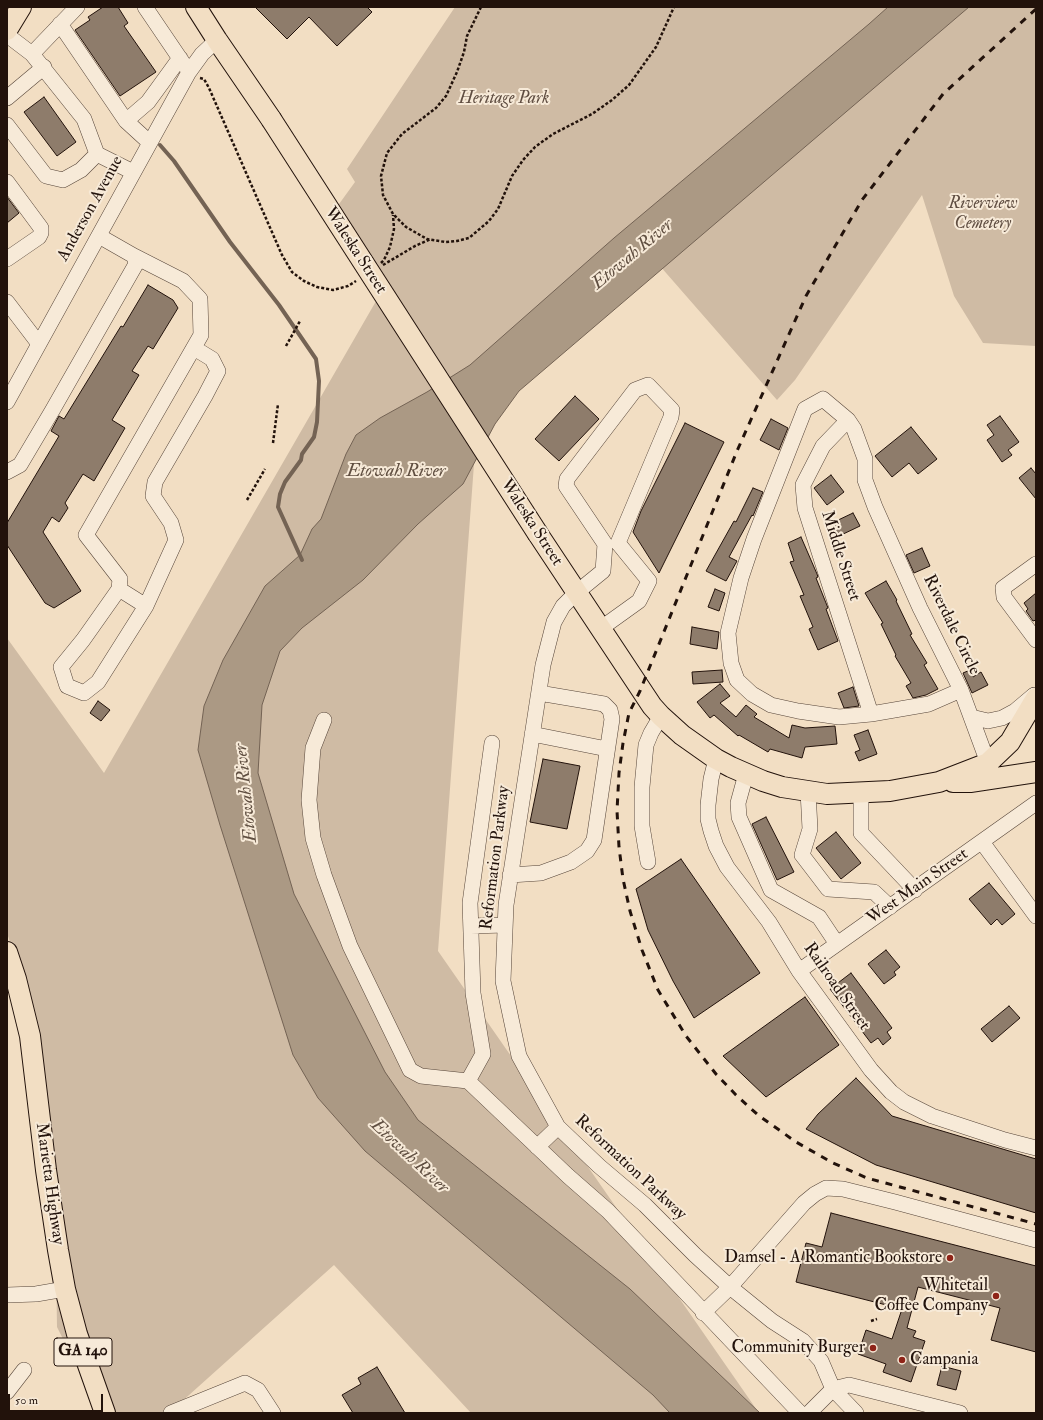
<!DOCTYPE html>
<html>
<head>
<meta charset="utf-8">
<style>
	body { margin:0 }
	#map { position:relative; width:1043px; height:1420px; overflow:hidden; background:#f2dec3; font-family:"IM FELL Double Pica",serif }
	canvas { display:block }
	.frame { position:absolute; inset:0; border:8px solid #22120b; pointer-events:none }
	.scale { position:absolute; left:8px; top:1394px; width:95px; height:18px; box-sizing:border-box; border:2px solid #22120b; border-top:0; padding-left:5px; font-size:12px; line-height:14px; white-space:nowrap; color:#22120b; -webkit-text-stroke:3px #f7ead8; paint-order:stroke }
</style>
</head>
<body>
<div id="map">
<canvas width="1043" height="1420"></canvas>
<div class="frame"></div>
<div class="scale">50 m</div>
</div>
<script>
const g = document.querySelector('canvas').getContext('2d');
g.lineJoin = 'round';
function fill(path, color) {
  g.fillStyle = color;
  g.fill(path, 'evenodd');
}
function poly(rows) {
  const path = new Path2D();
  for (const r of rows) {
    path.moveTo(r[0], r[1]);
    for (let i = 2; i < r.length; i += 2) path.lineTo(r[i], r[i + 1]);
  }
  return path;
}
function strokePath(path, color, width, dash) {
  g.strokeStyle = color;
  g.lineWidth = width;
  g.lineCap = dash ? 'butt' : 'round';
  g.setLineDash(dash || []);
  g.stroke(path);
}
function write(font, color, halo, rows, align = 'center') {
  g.font = font + ' "IM FELL Double Pica",serif';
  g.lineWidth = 4;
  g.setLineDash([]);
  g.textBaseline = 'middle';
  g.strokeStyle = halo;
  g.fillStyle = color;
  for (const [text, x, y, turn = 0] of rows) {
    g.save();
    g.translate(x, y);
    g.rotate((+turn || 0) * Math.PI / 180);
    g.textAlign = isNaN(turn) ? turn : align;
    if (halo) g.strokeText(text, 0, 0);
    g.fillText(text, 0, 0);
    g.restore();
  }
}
fill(poly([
	[455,7,1036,7,1036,346,983,343,954,296,922,195,795,380,777,400,646,250,476,437,438,951,759,1413,471,1413,334,1265,169,1413,100,1413,57,1327,55,1184,11,945,7,933,7,638,104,773,383,289,334,211,355,182,347,169]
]), '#cfbba4');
const water = poly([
	[888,7,969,7,519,391,495,424,463,484,418,524,363,580,302,628,280,651,262,705,258,773,294,894,385,1072,418,1120,630,1289,760,1413,670,1413,653,1395,365,1151,318,1098,293,1055,220,825,198,750,204,706,223,660,265,586,300,555,312,529,321,519,346,454,356,435,380,418,427,392,470,365,614,238,869,24,888,7]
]);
fill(water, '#ab9984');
strokePath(water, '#746354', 1);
strokePath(poly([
	[160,145,174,161,230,242,279,305,316,359,319,381,317,422,314,437,302,454,301,460,285,482,280,494,278,507,302,560]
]), '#746354', 4);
const building = poly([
	[103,7,118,7,128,23,124,26,156,72,120,96,75,30,90,20,88,17,103,7],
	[255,7,367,7,372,12,337,46,309,17,287,39,255,7],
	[44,97,76,142,57,156,24,112,44,97],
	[7,197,19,213,7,223,7,197],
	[148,285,173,300,178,308,153,349,148,346,132,371,139,375,112,420,125,428,94,481,83,474,65,503,68,508,59,522,52,517,43,532,81,591,54,608,45,603,7,545,7,523,59,436,51,431,59,416,64,419,121,326,123,327,148,285],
	[575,396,599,419,559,461,535,439,575,396],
	[1000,416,1019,442,1008,450,1012,455,1002,462,987,440,994,435,987,425,1000,416],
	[771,419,788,428,779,450,760,440,771,419],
	[685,423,724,442,659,573,633,532,641,511,685,423],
	[911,427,937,459,918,474,909,463,892,477,875,456,911,427],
	[1031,468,1036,474,1036,499,1019,478,1031,468],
	[831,475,844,492,827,505,814,488,831,475],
	[753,488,763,492,753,516,752,515,729,557,737,561,726,581,706,571,734,521,736,522,753,488],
	[853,513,860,526,839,536,834,526,834,522,853,513],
	[801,537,817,574,818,577,816,578,828,608,826,609,838,641,818,650,809,629,813,627,800,596,804,595,790,562,794,561,788,543,801,537],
	[922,548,930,566,914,573,906,555,922,548],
	[886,581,897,600,896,601,912,634,910,635,927,663,924,665,938,689,926,695,913,698,906,686,911,683,895,656,896,655,881,624,883,623,865,593,886,581],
	[715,589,725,593,719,611,708,607,715,589],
	[1036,593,1036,620,1033,621,1026,611,1028,609,1024,603,1036,593],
	[692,627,719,632,717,649,690,644,692,627],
	[722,670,723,682,693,684,692,672,722,670],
	[970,670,973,677,981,672,988,685,972,693,963,673,970,670],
	[720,684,730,696,720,703,736,717,746,705,757,714,754,717,789,738,792,725,805,728,835,726,837,744,805,747,802,758,770,749,768,752,739,735,738,736,714,715,710,718,697,702,720,684],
	[853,687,859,706,844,708,838,693,853,687],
	[98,701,110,710,101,721,90,713,98,701],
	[868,730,877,754,859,761,855,752,860,750,854,735,868,730],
	[543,759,580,766,567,829,530,822,543,759],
	[766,817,794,872,777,880,752,824,766,817],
	[836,832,861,863,841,879,816,848,836,832],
	[681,859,760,973,694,1018,673,981,648,930,636,889,681,859],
	[989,883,1015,914,1002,925,997,919,991,925,969,899,989,883],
	[886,950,900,967,894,972,896,975,884,984,868,964,886,950],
	[851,973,892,1028,887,1032,891,1038,883,1045,878,1038,871,1043,830,989,851,973],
	[805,997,839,1045,766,1097,723,1056,805,997],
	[1009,1006,1020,1018,992,1042,981,1029,1009,1006],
	[856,1078,892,1116,1036,1159,1036,1213,876,1165,806,1129,818,1114,856,1078],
	[831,1213,1036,1266,1036,1352,991,1340,1000,1308,918,1287,907,1328,916,1331,913,1337,925,1341,911,1382,883,1372,886,1364,858,1354,866,1330,892,1339,902,1309,796,1282,806,1243,822,1247,831,1213],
	[942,1366,961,1371,956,1390,937,1385,942,1366],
	[377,1367,405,1413,353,1413,342,1395,361,1384,358,1378,377,1367]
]);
fill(building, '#8e7c6b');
strokePath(building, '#22120b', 1);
const minor = poly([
	[145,7,185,66],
	[60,24,126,121,149,142],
	[7,35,32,54,77,7],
	[32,54,84,119,97,154,133,172],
	[7,98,44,67],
	[126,121,148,102,180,58],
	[7,125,46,176,63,180,81,170,97,154],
	[7,182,41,228,41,233,39,237,7,259],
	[134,256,183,281,200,299,201,335,86,535,120,579,119,589,83,640,61,667,67,686,84,693,98,682,146,606,176,540,171,523,153,496,155,482,205,396,218,371,212,359,194,348],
	[7,302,39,344],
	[7,402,189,72,202,54,217,40],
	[848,420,823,446,803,485,805,508,871,714],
	[7,472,20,465,52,411,136,264,134,256,99,236],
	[1036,564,1003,588,1004,597,1036,640],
	[119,589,146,606],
	[600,629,639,601,649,581,618,543,671,417,672,410,648,385,635,390,567,479,566,486,605,544,603,571,576,593,563,606,554,622,543,665,506,905,503,981,519,1056,558,1127,599,1166,645,1205,695,1255,730,1287,772,1321,803,1341,821,1361,833,1389,856,1413],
	[961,690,929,704,871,714,839,717,798,711,771,705,752,694,737,680,731,663,728,633,741,578,754,539,805,409,823,399,848,420,854,429,865,459,865,480,875,507,920,608,961,690,988,763],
	[971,717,988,721,1002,718,1015,711,1034,695],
	[324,720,313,748,309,800,313,838,324,875,350,946,410,1070,421,1076,468,1081],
	[532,734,607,749],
	[492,743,470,903,473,993,483,1054,468,1081,568,1176,608,1211,800,1413],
	[716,759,711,779,708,805,708,819,711,831,716,846,727,867,769,922,799,971,871,1070,891,1092,904,1102,932,1116,1005,1140,1036,1148],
	[746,774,738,803,739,817,771,890,819,917,837,944],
	[808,791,810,829,802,855,828,889,874,892,890,907],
	[861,793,861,833,915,890],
	[982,842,1036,916],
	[648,862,642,826,642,787,646,745,651,733,661,716],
	[510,875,541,873,571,862,587,851,594,840,612,719,610,710,604,704,539,693],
	[471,926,505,925],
	[799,971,1036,803],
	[537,1147,558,1127],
	[7,1295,36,1294,65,1289],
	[703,1313,730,1287,804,1203,815,1194,826,1188,843,1189,895,1202,1036,1240],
	[7,1392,24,1370],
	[171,1413,245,1383,258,1390,273,1413],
	[809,1413,833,1389,849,1385,960,1413]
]);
const major = poly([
	[196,7,217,40,271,119],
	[7,30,21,7],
	[538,534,652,706,661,716,682,735,716,759,731,767,763,781,782,787,827,794,890,791,939,782,988,763,1010,742,1036,698],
	[953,782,970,782,1036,772],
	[7,952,16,979,30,1036,46,1170,58,1250,65,1289,77,1334,105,1413]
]);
strokePath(minor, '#564539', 16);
strokePath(major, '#22120b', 22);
strokePath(poly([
	[481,7,467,36,464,52,457,72,446,96,436,108,402,134,387,153,381,176,383,195,393,214,406,227,427,239,445,242,457,241,469,238,489,221,498,209,512,176,523,160,535,147,553,134,592,114,612,100,629,85,656,47,674,7],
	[200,78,204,79,209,88,282,255,292,272,304,281,317,287,333,290,348,286,356,281],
	[381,263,384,260,390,247,394,229,393,215],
	[383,265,415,246,431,239],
	[286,346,300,321],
	[273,443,278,404],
	[247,500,265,469],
	[871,1321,877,1319]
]), '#22120b', 2.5, [3, 2]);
strokePath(minor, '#f7ead8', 15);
strokePath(major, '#f2dec3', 20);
strokePath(poly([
	[1036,9,943,94,862,200,806,296,737,451,640,691,629,713,623,743,619,773,617,811,619,847,623,879,630,911,642,950,658,990,686,1036,716,1074,736,1095,758,1115,796,1142,833,1163,867,1178,1036,1224]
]), '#22120b', 3, [7, 7]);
const majorBridge = poly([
	[271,119,538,534]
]);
strokePath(majorBridge, '#22120b', 22, []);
strokePath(majorBridge, '#f2dec3', 20);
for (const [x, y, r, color] of [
	[950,1258,4,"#8f2418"],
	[996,1296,4,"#8f2418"],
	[873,1348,4,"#8f2418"],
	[902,1360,4,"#8f2418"]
]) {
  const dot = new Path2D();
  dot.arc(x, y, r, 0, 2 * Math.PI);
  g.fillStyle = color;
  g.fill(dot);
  strokePath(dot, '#f7ead8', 1.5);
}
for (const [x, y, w] of [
	[83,1352,58]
]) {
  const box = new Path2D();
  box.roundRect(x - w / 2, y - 14, w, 28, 3);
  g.fillStyle = '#f7ead8';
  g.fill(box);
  strokePath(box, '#22120b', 1);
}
write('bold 16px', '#22120b', null, [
	["GA 140",83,1352]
]);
write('italic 17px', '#5f4d41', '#f7ead8', [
	["Heritage Park",504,99],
	["Riverview",983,204],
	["Cemetery",983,224]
]);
write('17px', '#22120b', '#f7ead8', [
	["Anderson Avenue",91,209,-61],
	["Waleska Street",355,251,57],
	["Waleska Street",531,523,57],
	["Middle Street",840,556,72],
	["Riverdale Circle",951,625,64],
	["Reformation Parkway",496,858,-83],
	["West Main Street",918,887,-35],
	["Railroad Street",836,987,55],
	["Reformation Parkway",630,1168,43],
	["Marietta Highway",49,1184,82]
]);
write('17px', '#22120b', '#f7ead8', [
	["Damsel - A Romantic Bookstore",942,1258],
	["Whitetail",988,1286],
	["Coffee Company",988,1306],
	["Community Burger",865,1348],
	["Campania",910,1360,"left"]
], 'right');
write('italic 18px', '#604f41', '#f7ead8', [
	["Etowah River",633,255,-40],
	["Etowah River",396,472],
	["Etowah River",247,793,-96],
	["Etowah River",409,1157,43]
]);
</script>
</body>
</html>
